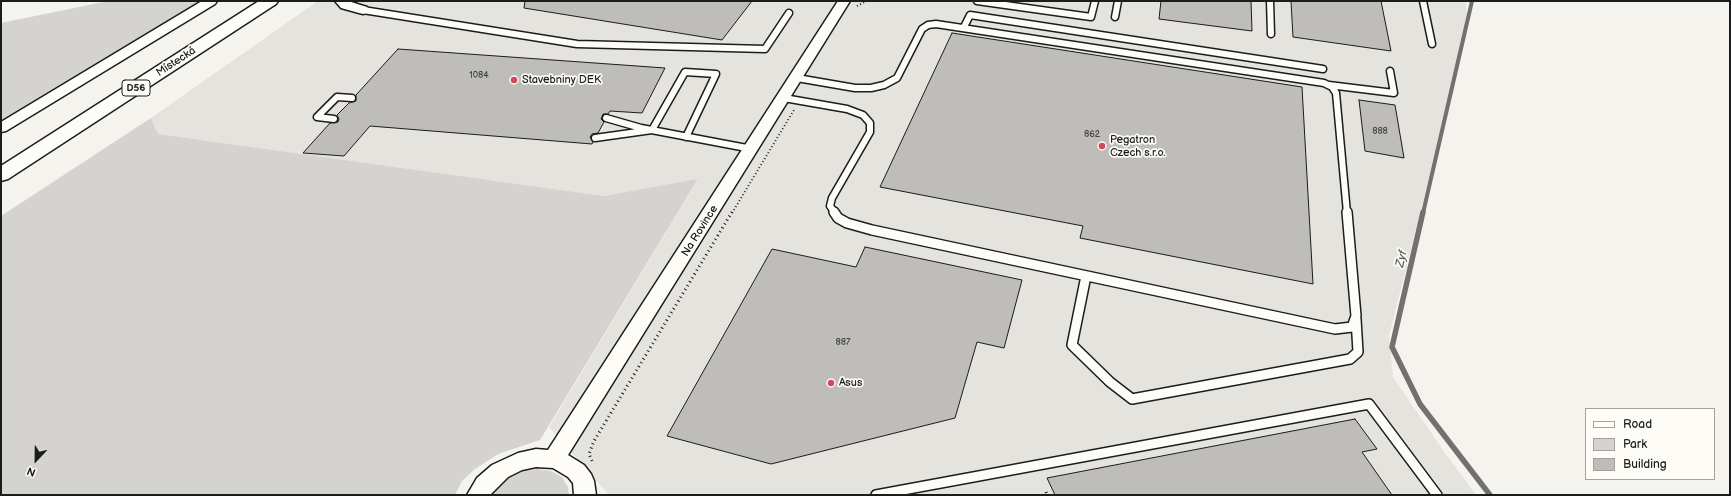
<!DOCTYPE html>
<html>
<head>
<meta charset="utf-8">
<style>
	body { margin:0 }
	#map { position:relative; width:1731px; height:496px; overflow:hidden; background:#f4f3ee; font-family:"Balsamiq Sans",sans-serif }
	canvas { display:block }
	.frame { position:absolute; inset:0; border:2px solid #1c1c1c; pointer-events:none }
	.legend { position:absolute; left:1585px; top:408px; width:130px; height:72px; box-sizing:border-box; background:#fdfcf7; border:1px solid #a3a29f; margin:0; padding:5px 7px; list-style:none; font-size:12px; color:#1c1c1c }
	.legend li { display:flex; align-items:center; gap:8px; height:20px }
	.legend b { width:20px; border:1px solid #a3a29f }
	.north { position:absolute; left:16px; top:440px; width:40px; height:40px; -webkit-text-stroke:3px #fdfcf7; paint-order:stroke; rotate:202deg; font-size:11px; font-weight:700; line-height:16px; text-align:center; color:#1c1c1c }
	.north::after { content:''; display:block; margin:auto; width:14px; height:18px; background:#1c1c1c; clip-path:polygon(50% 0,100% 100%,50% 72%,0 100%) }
</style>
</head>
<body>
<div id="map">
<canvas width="1731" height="496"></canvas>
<div class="frame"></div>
<ul class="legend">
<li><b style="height:5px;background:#fdfcf7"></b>Road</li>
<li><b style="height:11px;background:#d4d3cf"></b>Park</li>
<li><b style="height:11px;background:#bebdba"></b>Building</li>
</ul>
<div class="north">N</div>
</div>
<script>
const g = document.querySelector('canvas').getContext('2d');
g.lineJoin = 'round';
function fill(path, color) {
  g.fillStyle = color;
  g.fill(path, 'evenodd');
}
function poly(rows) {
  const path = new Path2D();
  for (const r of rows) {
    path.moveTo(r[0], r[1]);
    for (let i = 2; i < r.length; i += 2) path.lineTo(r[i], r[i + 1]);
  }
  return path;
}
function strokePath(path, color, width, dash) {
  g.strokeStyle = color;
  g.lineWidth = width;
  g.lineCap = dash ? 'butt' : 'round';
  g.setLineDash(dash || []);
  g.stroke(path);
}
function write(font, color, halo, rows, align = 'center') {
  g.font = font + ' "Balsamiq Sans",sans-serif';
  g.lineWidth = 3.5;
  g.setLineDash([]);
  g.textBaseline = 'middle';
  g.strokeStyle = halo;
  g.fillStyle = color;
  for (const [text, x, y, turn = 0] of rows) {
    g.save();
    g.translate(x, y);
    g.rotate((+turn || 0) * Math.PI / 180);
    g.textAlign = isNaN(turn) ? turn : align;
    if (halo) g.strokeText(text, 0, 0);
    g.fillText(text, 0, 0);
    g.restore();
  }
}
fill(poly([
	[318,1,1466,1,1467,26,1389,336,1393,377,1445,453,1476,495,609,495,549,427,698,180,604,196,158,134,151,118]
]), '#e4e3de');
fill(poly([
	[108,1,200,1,1,121,1,23],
	[151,118,158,134,604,196,698,179,540,440,498,454,475,469,462,481,455,495,1,495,1,216],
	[538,469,551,471,562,477,568,487,569,495,488,495,500,482,511,475,525,470]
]), '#d4d3cf');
strokePath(poly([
	[1423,213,1472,1]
]), '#72716f', 4);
strokePath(poly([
	[1423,212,1392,347,1420,404,1490,495]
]), '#72716f', 5.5);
const building = poly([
	[525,1,752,1,722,40,524,8,525,1],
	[1161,1,1251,1,1252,31,1159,19,1161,1],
	[1291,1,1381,1,1391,51,1293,37,1291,1],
	[952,33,1302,87,1313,284,1080,238,1083,226,880,187,952,33],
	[398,49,665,68,642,113,610,111,608,114,603,114,601,119,604,122,598,133,592,134,590,137,593,142,592,144,370,126,344,156,303,153,330,123,338,122,339,119,337,115,349,103,356,101,356,95,398,49],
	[1359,100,1395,105,1404,158,1365,151,1359,100],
	[865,247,1022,280,1004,348,977,342,955,418,771,464,667,436,772,249,856,267,865,247],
	[1355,419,1377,449,1362,452,1392,495,1055,495,1047,478,1355,419]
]);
fill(building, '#bebdba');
strokePath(building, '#1c1c1c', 1);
const serviceFar1 = poly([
	[977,1,1091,17,1095,1],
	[1270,1,1271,34],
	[1423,1,1432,44],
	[363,10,577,44,765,49,789,13],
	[1115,17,1118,1],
	[964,27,970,15,1323,69],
	[797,78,855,88,871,88,884,85,897,78,922,29,928,25,936,24,1324,83,1332,87,1336,93,1347,213],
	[1329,85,1394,93,1390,71],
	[784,98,847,109,863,115,870,123,870,132,832,198,830,206,835,213],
	[606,118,641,128,752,149],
	[334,119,317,117,337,97,352,98],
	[595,138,652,130,685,72,716,74,686,137]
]);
const service = poly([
	[834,212,838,218,847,223,872,230,1335,329,1352,327,1356,316,1347,212],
	[1086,276,1072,345,1110,382,1132,399,1350,359,1358,352,1356,319],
	[876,495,1369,404,1437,495]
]);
const minor = poly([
	[202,1,217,1,215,4,6,131,1,132,1,122,202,1],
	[335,1,348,1,367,7,369,10,367,13,363,14,359,13,341,8,335,1],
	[838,1,850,1,568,455,584,465,591,474,594,481,596,495,574,495,573,483,568,477,553,468,536,467,522,470,508,477,490,495,467,495,477,478,492,465,518,453,536,449,548,450,838,1]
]);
const motorway = poly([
	[259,1,278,1,276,4,8,179,1,181,1,166,259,1]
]);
strokePath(serviceFar1, '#1c1c1c', 9);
strokePath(service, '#1c1c1c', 12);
strokePath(minor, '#1c1c1c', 3);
strokePath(motorway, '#1c1c1c', 3);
strokePath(poly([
	[857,6,866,1],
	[732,213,794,110]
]), '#1c1c1c', 2, [1, 2.5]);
strokePath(poly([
	[592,461,589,454,594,441,732,212],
	[1046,492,1047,495]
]), '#1c1c1c', 3, [1, 3.5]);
strokePath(serviceFar1, '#fdfcf7', 6);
strokePath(service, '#fdfcf7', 9);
fill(minor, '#fdfcf7');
fill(motorway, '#fdfcf7');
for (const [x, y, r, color] of [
	[514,80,4,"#d1495b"],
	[1102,146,4,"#d1495b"],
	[831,383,4,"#d1495b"]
]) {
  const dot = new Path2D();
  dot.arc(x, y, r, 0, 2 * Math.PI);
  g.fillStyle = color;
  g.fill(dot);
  strokePath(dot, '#fdfcf7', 1.5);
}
write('9px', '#444', null, [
	["1084",479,76],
	["888",1380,132],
	["862",1092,135],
	["887",843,343]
]);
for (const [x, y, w] of [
	[136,88,28]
]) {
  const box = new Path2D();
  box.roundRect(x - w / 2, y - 8, w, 16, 3);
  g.fillStyle = '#fdfcf7';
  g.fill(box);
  strokePath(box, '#1c1c1c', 1);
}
write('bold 10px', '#1c1c1c', null, [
	["D56",136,88]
]);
write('11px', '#1c1c1c', '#fdfcf7', [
	["Místecká",176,62,-33],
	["Na Rovince",700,231,-58]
]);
write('11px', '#1c1c1c', '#fdfcf7', [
	["Stavebniny DEK",522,80],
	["Pegatron",1110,140],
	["Czech s.r.o.",1110,153],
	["Asus",839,383]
], 'left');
write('italic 12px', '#5c5c5a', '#fdfcf7', [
	["Zyf",1402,259,-77]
]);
</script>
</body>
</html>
